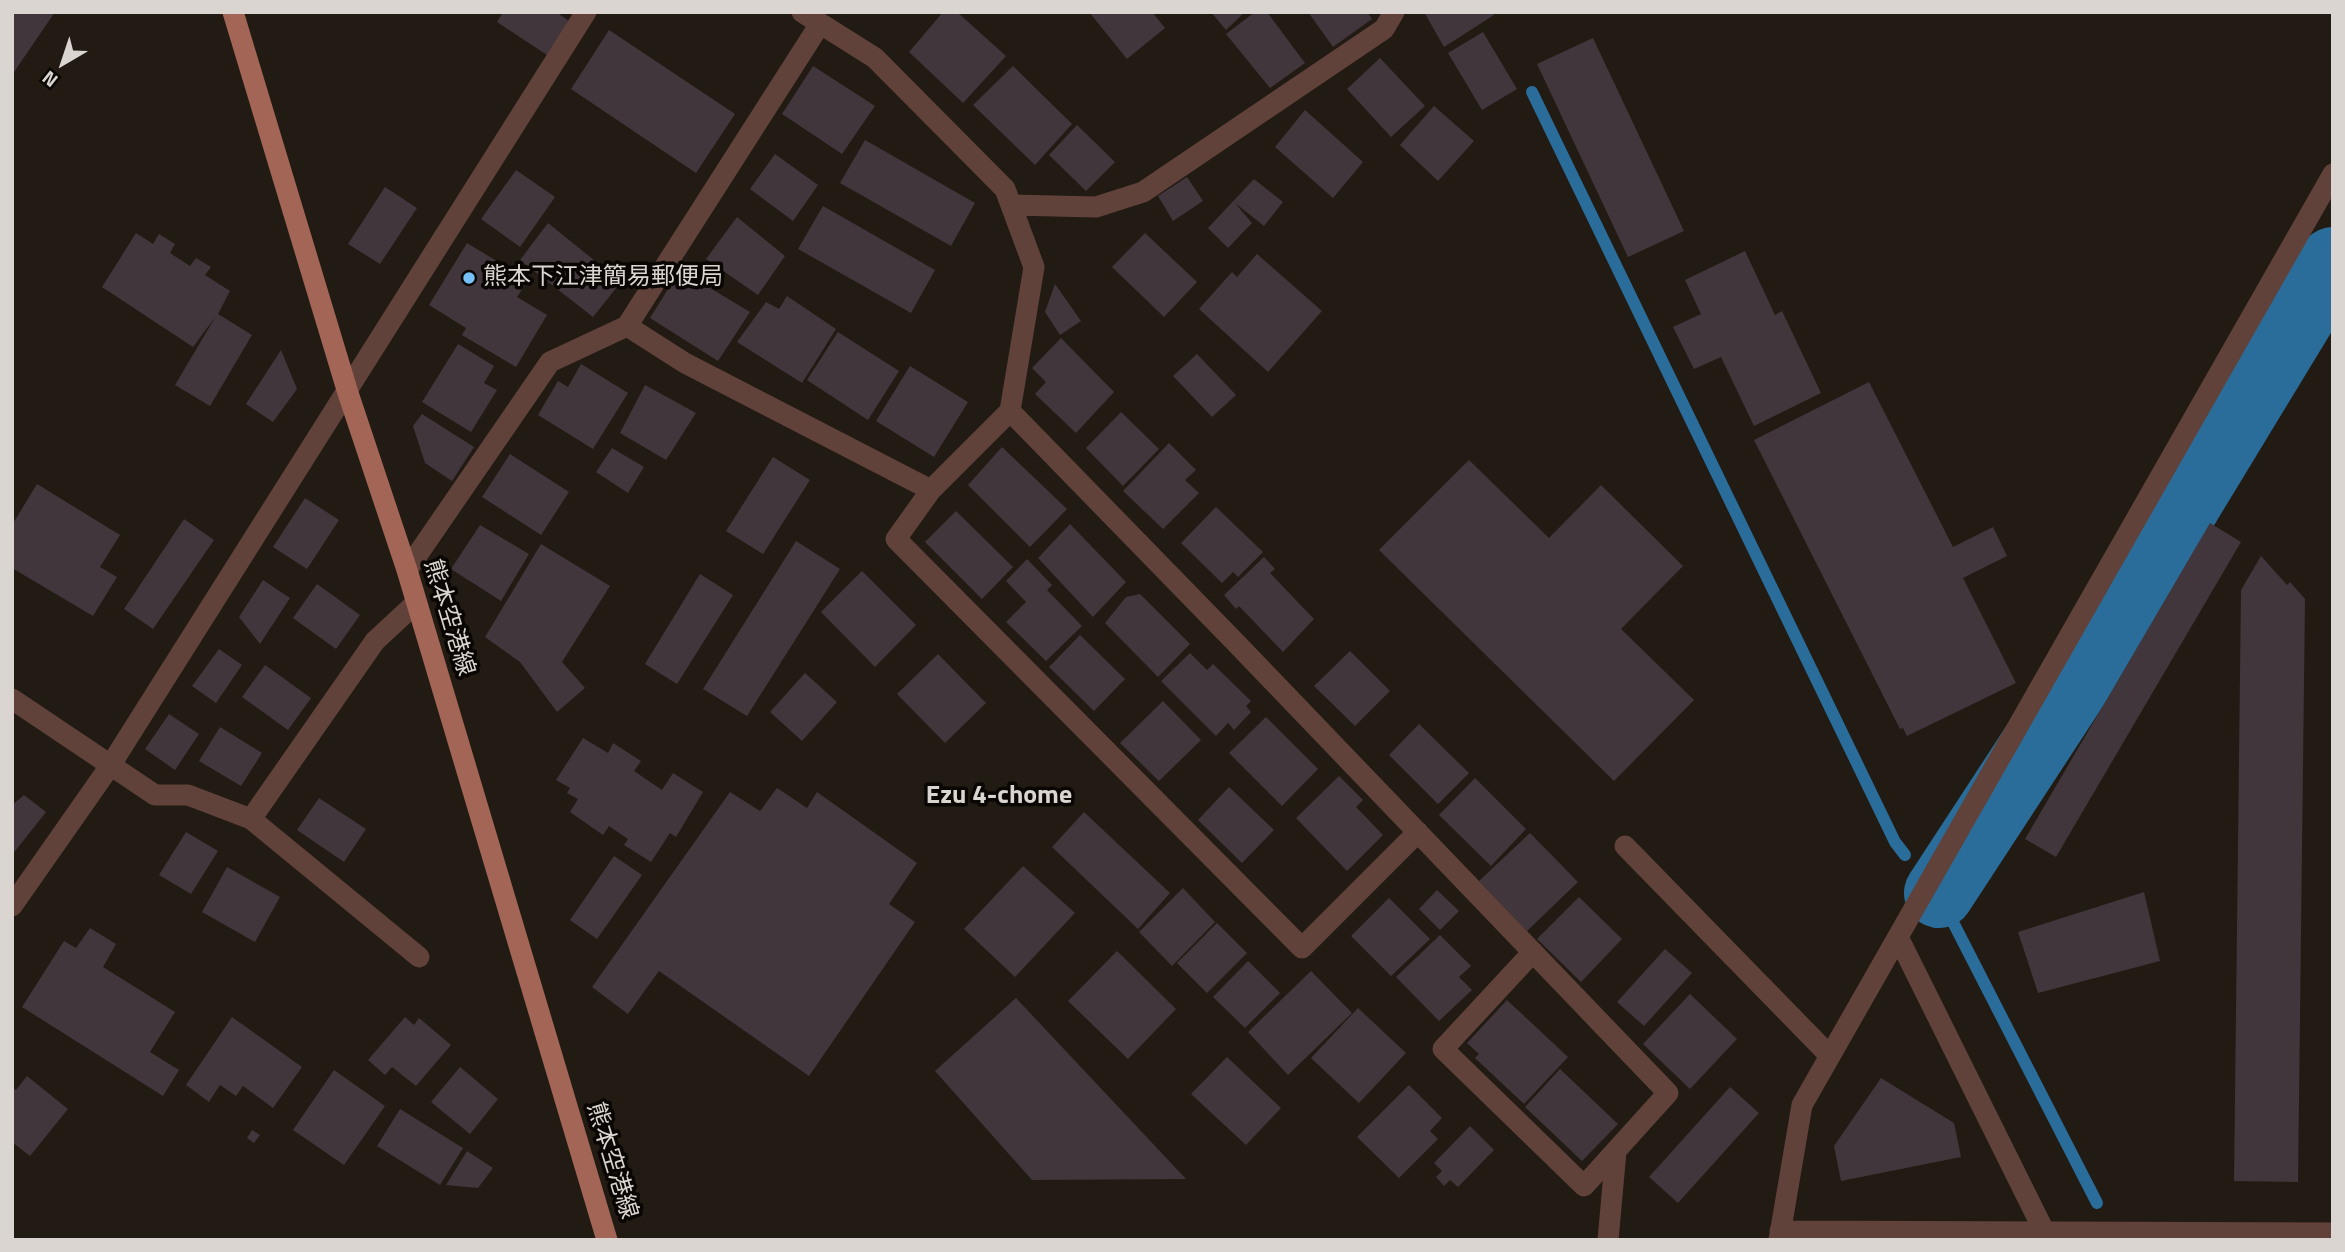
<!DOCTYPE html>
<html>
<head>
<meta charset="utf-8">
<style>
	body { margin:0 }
	#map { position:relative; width:2345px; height:1252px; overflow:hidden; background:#221b13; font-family:"Titillium Web",sans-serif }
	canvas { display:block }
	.frame { position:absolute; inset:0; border:14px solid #dad5d0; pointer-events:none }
	.north { position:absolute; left:28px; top:28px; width:70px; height:70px; -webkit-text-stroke:5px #090604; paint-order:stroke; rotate:219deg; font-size:19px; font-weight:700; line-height:28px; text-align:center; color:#dad5d0 }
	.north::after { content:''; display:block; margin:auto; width:24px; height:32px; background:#dad5d0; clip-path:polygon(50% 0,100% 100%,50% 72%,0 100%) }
</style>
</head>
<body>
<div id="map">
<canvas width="2345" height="1252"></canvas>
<div class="frame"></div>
<div class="north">N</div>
</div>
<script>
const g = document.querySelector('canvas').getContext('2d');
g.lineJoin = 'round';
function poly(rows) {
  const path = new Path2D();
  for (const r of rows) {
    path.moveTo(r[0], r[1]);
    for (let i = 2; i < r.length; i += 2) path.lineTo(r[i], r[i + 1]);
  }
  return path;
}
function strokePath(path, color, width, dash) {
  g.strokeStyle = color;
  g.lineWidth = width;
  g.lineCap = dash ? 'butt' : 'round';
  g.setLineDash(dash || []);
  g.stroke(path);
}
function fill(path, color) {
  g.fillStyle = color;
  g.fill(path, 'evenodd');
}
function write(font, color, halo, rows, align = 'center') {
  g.font = font + ' "Titillium Web","Noto Sans JP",sans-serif';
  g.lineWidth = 7;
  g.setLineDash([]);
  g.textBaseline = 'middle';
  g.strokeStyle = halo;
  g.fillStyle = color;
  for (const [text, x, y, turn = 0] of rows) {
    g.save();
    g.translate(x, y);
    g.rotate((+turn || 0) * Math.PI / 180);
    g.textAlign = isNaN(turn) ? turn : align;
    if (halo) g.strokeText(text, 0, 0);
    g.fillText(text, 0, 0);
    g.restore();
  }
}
strokePath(poly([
	[1532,92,1895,842,1905,855],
	[1937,891,2097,1203]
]), '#2a6c9a', 12);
strokePath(poly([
	[1939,893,2090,662,2333,262]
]), '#2a6c9a', 70);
fill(poly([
	[12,12,55,12,12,75],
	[503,12,556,12,569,21,547,55,497,22],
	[943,12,957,12,1006,56,963,103,909,52],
	[1089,12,1152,12,1165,28,1127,59],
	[1211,12,1245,12,1226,30],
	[1255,12,1267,12,1305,63,1270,88,1226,34],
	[1308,12,1367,12,1372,19,1333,47],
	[1424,12,1492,12,1494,15,1444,47],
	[609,30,735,114,696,173,571,89],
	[1483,32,1517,89,1482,110,1448,53],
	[1593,38,1684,231,1628,257,1537,64],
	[1380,58,1425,106,1391,137,1347,89],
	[813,66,875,106,842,154,782,114],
	[1013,66,1072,124,1035,165,973,105],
	[1434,106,1474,141,1438,181,1400,145],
	[1305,110,1363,162,1333,198,1275,147],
	[1077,125,1115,162,1086,191,1049,155],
	[865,140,975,203,951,246,840,183],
	[775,154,818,185,793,221,750,189],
	[516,170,555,197,520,247,481,219],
	[1187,177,1203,201,1173,221,1158,196],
	[1254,179,1283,202,1264,226,1235,203,1252,223,1228,248,1208,228],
	[385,187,417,208,380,264,348,244],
	[823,206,935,270,911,313,798,249],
	[737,217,785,256,758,295,706,259],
	[548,223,621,282,593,317,520,260],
	[136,233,153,244,159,234,175,244,170,253,190,266,196,258,211,267,205,275,230,291,218,314,252,335,210,406,175,385,216,316,193,347,102,287],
	[1145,233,1197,282,1164,317,1112,267],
	[467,243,528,280,517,297,547,315,516,367,462,335,466,328,429,305],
	[1745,251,1775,315,1782,311,1821,393,1754,426,1721,357,1694,369,1673,327,1701,314,1685,280],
	[1257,254,1322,311,1268,372,1199,309,1232,272,1237,277],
	[680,270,750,312,718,361,650,318],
	[1055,284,1081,321,1060,335,1045,312],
	[787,296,836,329,802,383,737,342,766,302,779,309],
	[838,332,899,371,868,420,807,380],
	[1061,338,1114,392,1076,433,1035,394,1046,382,1032,368],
	[458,344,494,366,484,383,497,390,471,432,422,402],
	[281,350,297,389,273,422,246,404],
	[1197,354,1236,395,1212,417,1173,376],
	[581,364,628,393,593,449,538,415,558,381,568,387],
	[910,366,968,402,934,457,876,421],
	[1869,382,1953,547,1993,527,2007,556,1963,578,2016,683,1907,736,1903,728,1900,729,1754,440],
	[645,385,696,413,666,460,620,433],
	[1121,412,1159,449,1123,486,1086,448],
	[422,414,474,447,452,481,425,463,413,426],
	[1169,443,1196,470,1185,480,1199,493,1163,529,1123,491],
	[1002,447,1067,509,1030,547,968,485],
	[612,448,644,467,628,493,596,472],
	[510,454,569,492,541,535,482,497],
	[773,457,810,480,763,554,726,531],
	[1469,460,1549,538,1601,485,1683,566,1621,629,1694,700,1614,781,1379,550],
	[37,484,120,535,100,567,117,577,93,616,12,568,12,525],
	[305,498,339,520,307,569,273,547],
	[1216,507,1263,552,1238,577,1233,572,1222,583,1181,543],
	[956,511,1013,567,982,599,925,542],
	[184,519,214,540,153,629,124,609],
	[2210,523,2241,542,2056,857,2025,839],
	[1070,524,1126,582,1093,617,1038,558],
	[480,525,529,554,501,601,451,569],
	[796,541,840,569,747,716,703,689],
	[541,544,610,586,562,662,585,688,557,712,520,662,485,637],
	[2261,556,2287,585,2290,582,2305,599,2298,1182,2234,1181,2241,590],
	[1264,557,1275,569,1270,573,1314,619,1283,652,1239,606,1236,609,1224,595],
	[1027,559,1052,585,1047,590,1082,626,1046,661,1006,622,1026,602,1006,581],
	[862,571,916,625,875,667,821,612],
	[700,574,733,595,677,684,645,664],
	[263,580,290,598,260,644,239,617],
	[317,584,360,615,336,649,293,618],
	[1140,594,1190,644,1158,677,1105,623,1126,597],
	[1080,635,1125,679,1094,711,1049,667],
	[219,649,242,665,216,703,192,686],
	[1350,651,1390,691,1355,726,1314,686],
	[1190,653,1207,670,1213,664,1251,701,1246,706,1251,712,1234,730,1228,723,1216,736,1161,681],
	[938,654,986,703,945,743,897,694],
	[265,665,311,698,288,730,242,697],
	[805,673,837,702,802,741,770,712],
	[1163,701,1201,740,1159,781,1120,743],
	[169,714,199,734,175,770,145,749],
	[1266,717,1318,769,1282,806,1229,753],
	[1419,724,1469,773,1438,804,1389,755],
	[220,727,262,753,241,786,199,761],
	[583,738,608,753,613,743,641,761,634,771,662,790,673,773,703,792,676,837,670,833,651,862,624,845,628,839,609,826,603,835,570,812,578,799,567,793,570,788,556,780],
	[1339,776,1363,800,1356,807,1383,835,1347,871,1296,818],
	[1475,778,1526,829,1491,866,1439,815],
	[1229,787,1274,830,1242,863,1198,820],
	[777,788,807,808,817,792,917,863,889,904,915,922,809,1076,659,971,628,1014,592,987,730,792,760,811],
	[24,795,46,812,12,855,12,805],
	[319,798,366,829,344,862,297,830],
	[1084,812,1170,893,1138,929,1052,847],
	[186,832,218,851,191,894,159,875],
	[1530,833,1578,882,1527,931,1479,881],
	[614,856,642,875,597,939,570,920],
	[1023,866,1075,913,1015,977,964,929],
	[227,867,280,897,255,942,202,912],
	[1183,888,1215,922,1172,966,1139,932],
	[1437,890,1459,911,1440,930,1419,909],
	[2144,892,2160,961,2038,993,2018,932],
	[1579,897,1622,939,1581,982,1537,939],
	[1389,898,1430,939,1391,976,1351,936],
	[1217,923,1247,953,1207,993,1177,963],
	[90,928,116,944,103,967,175,1012,150,1052,179,1070,163,1096,22,1007,64,941,76,948],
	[1440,935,1471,966,1459,977,1472,990,1439,1021,1396,977],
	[1665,949,1692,973,1644,1026,1617,1002],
	[1117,951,1176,1009,1128,1059,1068,1001],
	[1248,961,1280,993,1245,1028,1213,997],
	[1311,971,1352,1013,1288,1075,1248,1032],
	[1690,994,1737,1039,1690,1089,1643,1044],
	[1016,998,1186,1179,1032,1180,935,1071],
	[1507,1000,1568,1057,1524,1104,1475,1058,1479,1054,1467,1043],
	[1358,1008,1406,1053,1359,1103,1311,1058],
	[232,1017,302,1067,273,1108,243,1086,236,1096,220,1085,209,1102,186,1085],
	[405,1017,414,1025,419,1018,451,1045,416,1086,392,1067,385,1075,368,1060],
	[1227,1057,1281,1108,1246,1145,1191,1094],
	[460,1067,498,1099,470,1134,431,1102],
	[1560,1069,1618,1124,1582,1161,1525,1107],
	[334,1070,385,1106,344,1165,293,1130],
	[27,1076,68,1109,30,1156,12,1142,12,1087,16,1090],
	[1881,1078,1954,1123,1961,1157,1841,1181,1834,1146],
	[1409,1085,1442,1118,1430,1131,1438,1139,1399,1178,1357,1137],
	[1730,1087,1759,1113,1678,1203,1649,1177],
	[400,1109,463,1148,440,1185,377,1146],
	[1470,1126,1494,1150,1458,1187,1450,1180,1444,1186,1436,1177,1442,1171,1434,1163],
	[252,1130,260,1135,254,1143,247,1138],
	[467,1151,493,1168,478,1188,446,1185]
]), '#41363c');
strokePath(poly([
	[802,12,875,58,1005,189,1034,267,1010,411,1238,645,1668,1093,1584,1186,1443,1049,1533,952],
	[1012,205,1096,207,1143,192,1384,29,1394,12],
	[627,326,820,24],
	[1010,411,931,490,896,539,1302,948,1418,832],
	[407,570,550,362,627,326,685,363,931,490],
	[12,699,155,795,188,795,251,819,419,957],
	[251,819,375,641,416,603],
	[1625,846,1830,1056],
	[12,906,110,766,586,12],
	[1898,937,2044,1231],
	[1780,1231,2333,1233],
	[1608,1240,1616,1151],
	[1779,1240,1802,1105,2333,174]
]), '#60423a', 21);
strokePath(poly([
	[233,12,348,393,407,570,607,1240]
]), '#a36556', 21);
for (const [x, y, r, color] of [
	[469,278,7,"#75c0f6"]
]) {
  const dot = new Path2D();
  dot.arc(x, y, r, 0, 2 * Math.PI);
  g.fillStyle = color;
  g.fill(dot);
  strokePath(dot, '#090604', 2.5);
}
write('24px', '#dad5d0', '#090604', [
	["熊本下江津簡易郵便局",483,278]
], 'left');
write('24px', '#dad5d0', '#090604', [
	["熊本空港線",448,618,73],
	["熊本空港線",611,1161,73]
]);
write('bold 26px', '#dad5d0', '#090604', [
	["Ezu 4-chome",999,797]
]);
</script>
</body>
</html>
